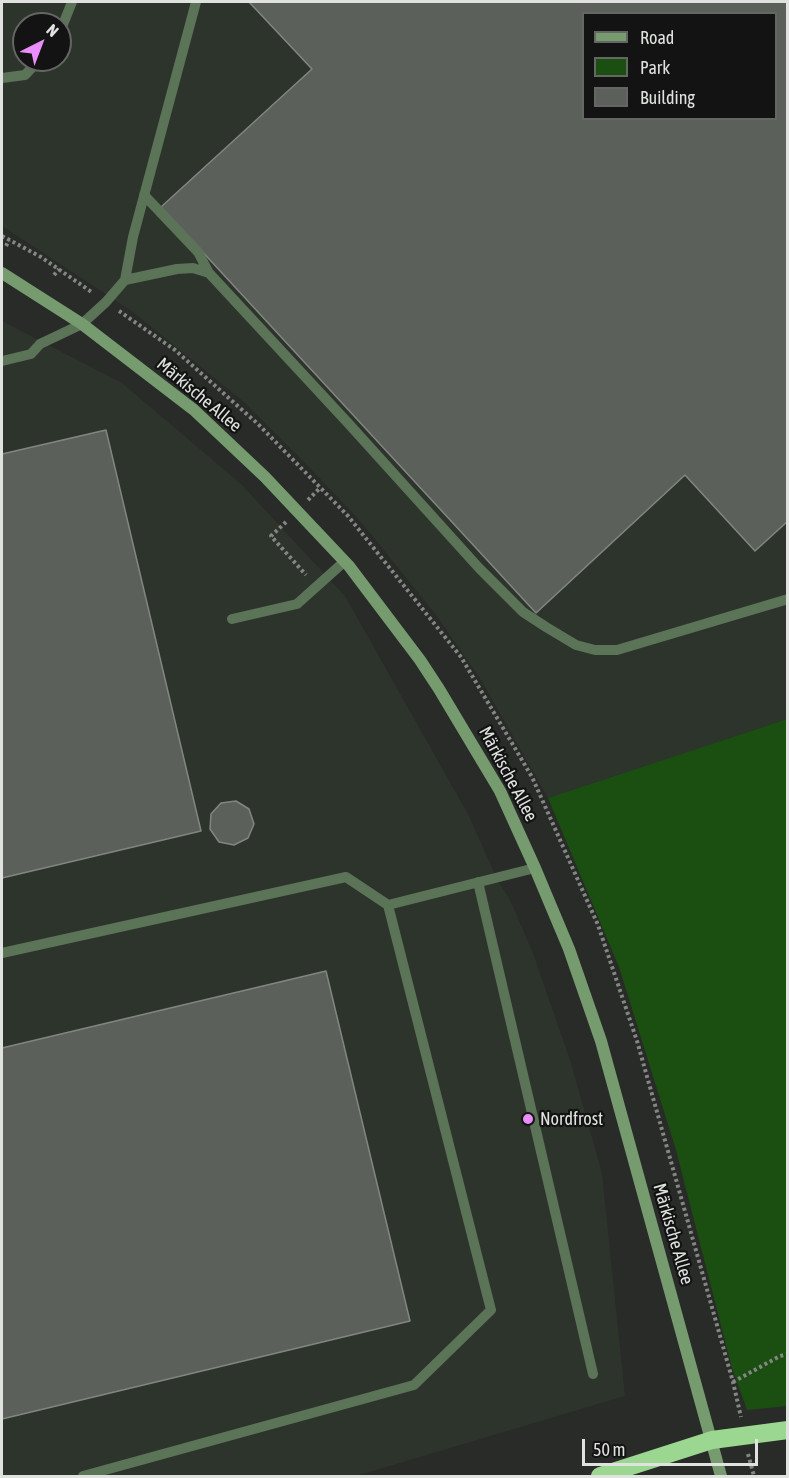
<!DOCTYPE html>
<html>
<head>
<meta charset="utf-8">
<style>
	body { margin:0 }
	#map { position:relative; width:789px; height:1478px; overflow:hidden; background:#282b27; font-family:"Asap Condensed",sans-serif }
	canvas { display:block }
	.frame { position:absolute; inset:0; border:3px solid #dfe2df; pointer-events:none }
	.legend { position:absolute; left:582px; top:12px; width:195px; height:108px; box-sizing:border-box; background:#121312; border:2px solid #646664; margin:0; padding:8px 10px; list-style:none; font-size:18px; color:#dfe2df }
	.legend li { display:flex; align-items:center; gap:12px; height:30px }
	.legend b { width:30px; border:2px solid #646664 }
	.north { position:absolute; left:12px; top:12px; width:60px; height:60px; box-sizing:border-box; background:#121312; border:2px solid #646664; border-radius:50%; rotate:42deg; font-size:16px; font-weight:700; line-height:24px; text-align:center; color:#dfe2df }
	.north::after { content:''; display:block; margin:auto; width:21px; height:27px; background:#ea8dfd; clip-path:polygon(50% 0,100% 100%,50% 72%,0 100%) }
	.scale { position:absolute; left:582px; top:1439px; width:176px; height:27px; box-sizing:border-box; border:3px solid #dfe2df; border-top:0; padding-left:8px; font-size:18px; line-height:21px; white-space:nowrap; color:#dfe2df; -webkit-text-stroke:4px #121312; paint-order:stroke }
</style>
</head>
<body>
<div id="map">
<canvas width="789" height="1478"></canvas>
<div class="frame"></div>
<ul class="legend">
<li><b style="height:8px;background:#759b6f"></b>Road</li>
<li><b style="height:16px;background:#1b4f12"></b>Park</li>
<li><b style="height:16px;background:#5c605b"></b>Building</li>
</ul>
<div class="north">N</div>
<div class="scale">50 m</div>
</div>
<script>
const g = document.querySelector('canvas').getContext('2d');
g.lineJoin = 'round';
function fill(path, color) {
  g.fillStyle = color;
  g.fill(path, 'evenodd');
}
function poly(rows) {
  const path = new Path2D();
  for (const r of rows) {
    path.moveTo(r[0], r[1]);
    for (let i = 2; i < r.length; i += 2) path.lineTo(r[i], r[i + 1]);
  }
  return path;
}
function strokePath(path, color, width, dash) {
  g.strokeStyle = color;
  g.lineWidth = width;
  g.lineCap = dash ? 'butt' : 'round';
  g.setLineDash(dash || []);
  g.stroke(path);
}
function write(font, color, halo, rows, align = 'center') {
  g.font = font + ' "Asap Condensed",sans-serif';
  g.lineWidth = 4.5;
  g.setLineDash([]);
  g.textBaseline = 'middle';
  g.strokeStyle = halo;
  g.fillStyle = color;
  for (const [text, x, y, turn = 0] of rows) {
    g.save();
    g.translate(x, y);
    g.rotate((+turn || 0) * Math.PI / 180);
    g.textAlign = isNaN(turn) ? turn : align;
    if (halo) g.strokeText(text, 0, 0);
    g.fillText(text, 0, 0);
    g.restore();
  }
}
fill(poly([
	[2,2,787,2,787,719,548,798,481,680,436,615,362,523,306,464,244,402,133,312,2,226],
	[584,14,776,14,776,118,584,118],
	[24,24,60,24,60,60,24,60],
	[2,321,122,383,241,484,345,596,469,816,498,881,510,900,533,953,571,1063,602,1173,625,1396,356,1476,2,1476]
]), '#2d342b');
fill(poly([
	[787,719,787,1406,747,1410,732,1368,676,1150,619,967,548,798]
]), '#1b4f12');
const building = poly([
	[249,2,788,2,788,521,755,551,685,475,536,613,161,207,312,69,249,2],
	[584,14,776,14,776,118,584,118,584,14],
	[106,430,201,831,2,878,2,454,106,430],
	[236,801,249,809,254,824,248,838,234,845,219,842,210,829,211,814,221,803,236,801],
	[326,971,410,1321,2,1419,2,1048,326,971]
]);
fill(building, '#5c605b');
strokePath(building, '#818681', 1.5);
strokePath(poly([
	[2,236,41,257,93,293],
	[6,246,9,240],
	[54,275,59,269],
	[119,311,175,350,258,424,348,516,461,657,532,777,598,925,637,1041,733,1382,741,1417],
	[308,500,320,488],
	[286,522,271,536,306,575],
	[733,1382,780,1356,788,1354],
	[748,1454,754,1476]
]), '#838683', 4, [3, 3]);
strokePath(poly([
	[60,32,72,2],
	[2,78,25,75,39,60],
	[144,195,198,252,209,273],
	[125,280,177,269,193,268,209,273,348,423,479,568,523,612,546,627,576,645,595,650,617,650,788,599],
	[2,361,31,354,40,344,82,324,106,302,125,280,133,237,196,2],
	[232,619,297,604,345,561],
	[478,882,593,1374],
	[2,953,346,877,388,905],
	[83,1476,414,1385,491,1310,388,905,535,868]
]), '#5b7357', 10);
strokePath(poly([
	[2,273,82,324,194,410,265,477,349,566,420,660,439,689,500,791,535,868,569,949,601,1041,721,1476]
]), '#759b6f', 12);
strokePath(poly([
	[600,1476,712,1440,788,1430]
]), '#9cd791', 18);
for (const [x, y, r, color] of [
	[528,1119,6,"#ea8dfd"]
]) {
  const dot = new Path2D();
  dot.arc(x, y, r, 0, 2 * Math.PI);
  g.fillStyle = color;
  g.fill(dot);
  strokePath(dot, '#121312', 2);
}
write('18px', '#dfe2df', '#121312', [
	["Märkische Allee",199,395,40],
	["Märkische Allee",508,774,62],
	["Märkische Allee",673,1234,74]
]);
write('18px', '#dfe2df', '#121312', [
	["Nordfrost",540,1119]
], 'left');
</script>
</body>
</html>
